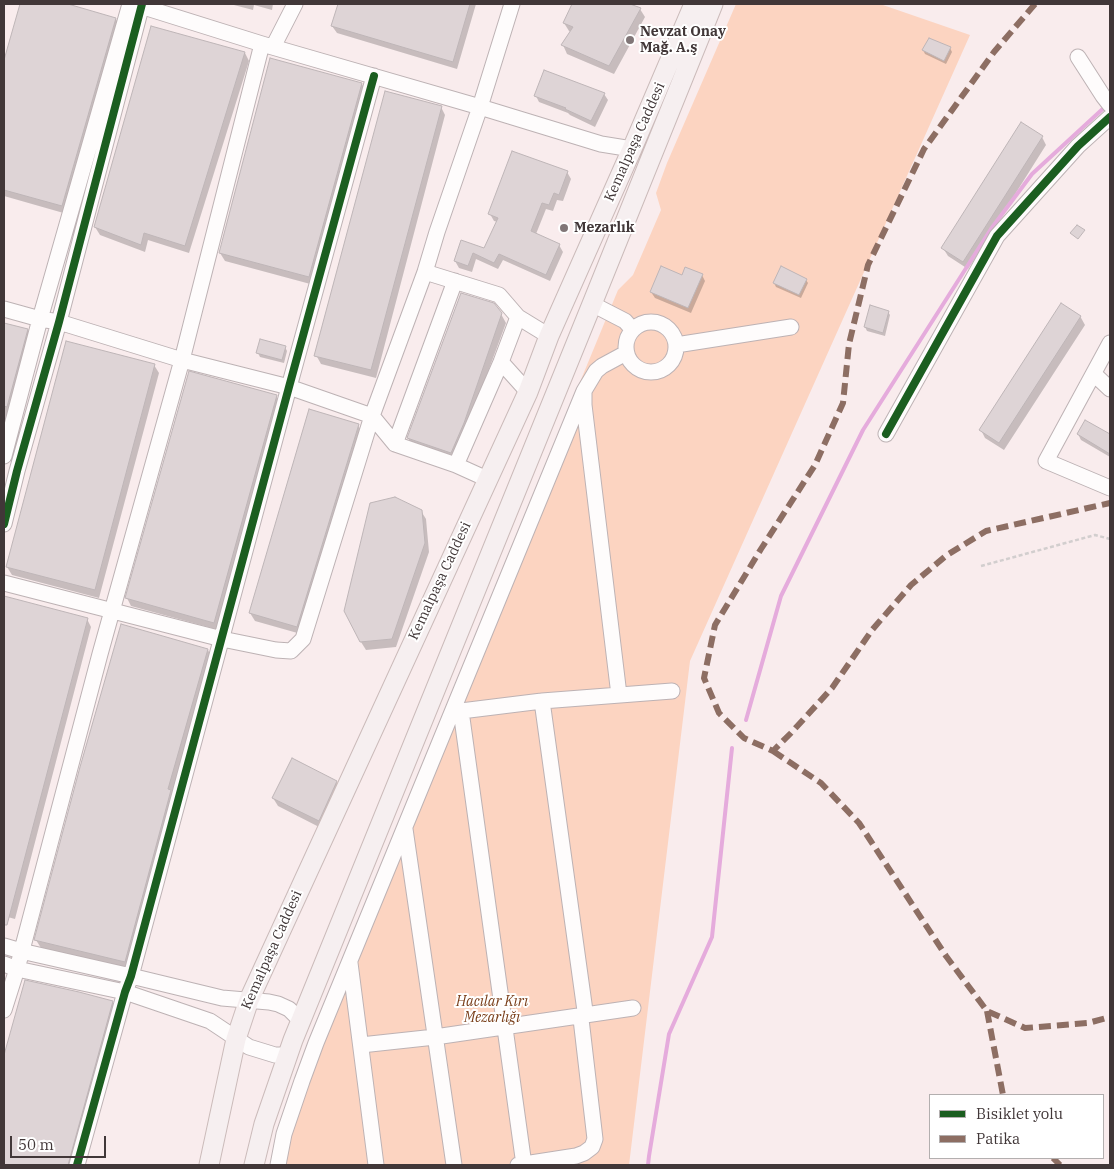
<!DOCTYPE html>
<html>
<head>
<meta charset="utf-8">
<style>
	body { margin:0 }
	#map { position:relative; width:1114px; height:1169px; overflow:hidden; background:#f9eced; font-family:"IBM Plex Serif",serif }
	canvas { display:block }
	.frame { position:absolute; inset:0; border:5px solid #413738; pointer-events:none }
	.legend { position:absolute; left:929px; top:1094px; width:175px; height:65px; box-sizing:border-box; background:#fff; border:1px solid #b3afaf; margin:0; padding:6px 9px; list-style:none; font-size:15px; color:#413738 }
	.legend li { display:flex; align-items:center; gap:10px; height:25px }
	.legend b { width:25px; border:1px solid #b3afaf }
	.scale { position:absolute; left:10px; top:1136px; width:96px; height:22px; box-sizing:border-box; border:2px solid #413738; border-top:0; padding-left:6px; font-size:15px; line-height:18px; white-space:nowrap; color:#413738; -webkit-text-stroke:4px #fff; paint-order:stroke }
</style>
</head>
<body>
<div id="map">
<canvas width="1114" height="1169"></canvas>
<div class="frame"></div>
<ul class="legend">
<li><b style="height:6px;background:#1b5e20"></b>Bisiklet yolu</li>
<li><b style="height:6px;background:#8d6e63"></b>Patika</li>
</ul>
<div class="scale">50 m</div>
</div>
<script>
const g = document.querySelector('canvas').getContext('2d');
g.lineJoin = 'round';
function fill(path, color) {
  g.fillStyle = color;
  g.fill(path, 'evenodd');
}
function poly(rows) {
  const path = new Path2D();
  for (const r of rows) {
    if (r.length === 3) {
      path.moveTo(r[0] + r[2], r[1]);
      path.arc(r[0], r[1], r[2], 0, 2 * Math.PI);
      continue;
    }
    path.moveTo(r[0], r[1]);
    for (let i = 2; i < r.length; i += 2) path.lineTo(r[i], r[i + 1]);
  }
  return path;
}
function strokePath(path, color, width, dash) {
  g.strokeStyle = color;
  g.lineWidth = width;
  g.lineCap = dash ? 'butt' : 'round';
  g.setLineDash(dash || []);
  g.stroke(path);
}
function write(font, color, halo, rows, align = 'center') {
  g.font = font + ' "IBM Plex Serif",serif';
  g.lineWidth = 4;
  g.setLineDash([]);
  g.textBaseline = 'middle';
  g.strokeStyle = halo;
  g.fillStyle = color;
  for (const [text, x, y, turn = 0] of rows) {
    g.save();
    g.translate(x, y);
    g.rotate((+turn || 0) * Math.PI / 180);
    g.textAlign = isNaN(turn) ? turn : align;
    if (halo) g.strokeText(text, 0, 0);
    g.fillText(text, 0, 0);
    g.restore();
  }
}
fill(poly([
	[736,4,880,4,970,35,690,661,629,1165,273,1165,442,716,618,290,633,275,661,210,656,193,667,163]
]), '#fcd4c1');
fill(poly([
	[21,4,63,4,116,19,120,27,67,214,4,196,4,64],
	[230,4,273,4,272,10,254,5,253,10],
	[340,4,476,4,457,69,337,33,332,26],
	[574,4,627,4,640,9,645,17,614,74,567,54,563,45,571,32,569,31,564,23],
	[950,48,952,52,946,64,925,54,923,50],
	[245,53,249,61,189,253,148,240,145,252,100,235,95,227],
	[362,84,366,92,314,285,225,261,220,253],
	[604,94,608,100,595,127,570,115,568,113,539,102,536,96],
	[441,107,445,115,376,378,321,364,316,355],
	[1042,137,1046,145,968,269,948,256,943,248],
	[567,172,571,179,563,201,557,200,553,211,546,209,536,234,559,245,563,252,550,281,503,260,498,269,476,259,472,272,459,268,455,261,462,242,485,250,498,222,494,221,490,214],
	[702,275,705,281,691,313,655,298,651,292],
	[806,280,808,283,801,298,776,287,774,283],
	[888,312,890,315,885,336,867,331,865,327],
	[501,314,506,323,455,461,413,446,408,438],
	[1080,316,1085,325,1004,450,985,438,981,430],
	[4,324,27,330,32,338,4,442],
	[285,347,287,351,284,363,260,357,258,353],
	[154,365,159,373,99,598,12,575,7,567],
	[276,396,281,404,219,630,131,606,127,598],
	[1085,421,1110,435,1110,457,1081,440,1078,434],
	[358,425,362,433,301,634,255,621,250,613],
	[421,511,426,519,429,552,396,647,366,650,361,642],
	[4,597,87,619,91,627,15,919,4,916],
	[208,650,212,658,129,970,41,948,36,940],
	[336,782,341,790,323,829,278,806,273,798],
	[26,982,112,1002,117,1011,74,1165,4,1165,4,1060]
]), '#0003');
strokePath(poly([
	[746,720,781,596,863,430,991,229,1032,174,1107,105],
	[648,1165,649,1156,669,1034,712,937,732,748]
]), '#e5abdc', 4);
const building = poly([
	[20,4,68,4,116,18,62,206,4,190,4,60,20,4],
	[338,4,470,4,453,62,331,26,338,4],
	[572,4,630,4,641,8,609,66,561,45,573,27,563,23,572,4],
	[151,26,245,52,185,246,144,233,141,245,94,227,151,26],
	[929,38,951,47,944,61,922,50,929,38],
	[270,58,362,83,309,277,219,253,270,58],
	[544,70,605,93,591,121,565,109,566,108,534,96,544,70],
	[385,91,442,106,371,370,314,356,385,91],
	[1021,122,1043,136,963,262,941,248,1021,122],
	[512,151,568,171,559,195,554,193,549,205,542,203,531,231,560,244,546,275,499,254,494,263,473,253,468,266,454,261,461,240,484,248,498,218,488,214,512,151],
	[1077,225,1085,230,1078,239,1070,233,1077,225],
	[661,266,682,275,685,267,703,274,688,308,650,292,661,266],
	[781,266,807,279,799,295,773,283,781,266],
	[461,293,494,303,502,313,464,423,451,453,407,438,461,293],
	[1061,303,1081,316,999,443,979,430,1061,303],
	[870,305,889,311,883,333,864,327,870,305],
	[4,323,28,329,7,407,4,406,4,323],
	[260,339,286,346,282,360,256,353,260,339],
	[66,341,155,364,95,590,6,567,66,341],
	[189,371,277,395,214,623,125,598,189,371],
	[309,409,359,424,297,627,249,613,309,409],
	[1085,420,1110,434,1110,454,1077,434,1085,420],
	[395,497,422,510,425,543,392,639,360,642,344,611,370,503,395,497],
	[4,596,88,618,7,925,4,925,4,596],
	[121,624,208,649,168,789,171,790,125,962,34,940,80,767,121,624],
	[292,758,337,781,319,821,272,798,292,758],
	[25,980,79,992,113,1001,68,1165,4,1165,4,1055,25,980]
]);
fill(building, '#ded4d6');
strokePath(building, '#beb5b7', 1);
const minor = poly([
	[134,4,262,44,480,107,601,144,632,149],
	[273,47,295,4],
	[1078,57,1103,96,1110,105],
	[425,272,499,295,518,317,549,336],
	[592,304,625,321,633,330],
	[4,309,40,319,59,322,182,360,289,387,372,416,395,444,456,465,487,479],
	[651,347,25],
	[1110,343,1046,461,1110,488],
	[676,345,791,327],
	[501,362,528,392],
	[1094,374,1110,389],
	[886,434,997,236,1078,146,1110,117],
	[395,444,455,281],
	[4,456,40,319,130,4],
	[456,465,501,362,518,317],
	[4,524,17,471,59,322,142,4],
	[4,583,222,639,276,650,291,651,303,639,372,416,425,272,437,232,480,107,512,4],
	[619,695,584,405,584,391,596,371,602,366,626,353],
	[453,710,461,711,542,701,672,691],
	[461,711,524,1165],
	[405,829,454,1165],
	[4,946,21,951,131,976,222,998,269,1002,278,1004,289,1009,297,1017,300,1023],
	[350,963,376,1165],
	[4,964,17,969,125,992,210,1021,249,1047,275,1055,288,1055],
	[4,1010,17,969,100,654,182,360,262,44],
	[361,1045,435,1037,633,1008],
	[77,1165,125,992,131,976,289,387,374,76],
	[278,1165,284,1134,302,1081,316,1043,584,391],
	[518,1165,576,1156,584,1153,592,1147,595,1139,581,1019,585,1011,542,701]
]);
const major = poly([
	[209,1165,236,1039,249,1000,528,392,549,336,632,149,694,4],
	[254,1165,264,1124,293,1040,592,304,713,4]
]);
strokePath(minor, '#bdb2b4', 17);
strokePath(major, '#cbbbba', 21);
strokePath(poly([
	[981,566,1095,535,1110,539]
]), '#d2cece', 2.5, [4, 2.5]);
strokePath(minor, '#fefcfc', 15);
strokePath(major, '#f6eff0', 19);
strokePath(poly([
	[1035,4,994,52,924,149,868,265,849,344,843,403,815,465,761,549,715,625,704,678,719,713,744,738,773,751,791,733,832,688,872,630,911,585,947,555,986,531,1110,503],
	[773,751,821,783,859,823,946,956,987,1011,1025,1028,1088,1023,1110,1017],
	[987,1011,1003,1095],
	[1053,1158,1060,1165]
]), '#8d6e63', 6, [12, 6]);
strokePath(poly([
	[886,434,997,236,1078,146,1110,117],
	[4,524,17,471,59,322,142,4],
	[77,1165,125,992,131,976,289,387,374,76]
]), '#1b5e20', 8);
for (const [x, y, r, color] of [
	[630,40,5,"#817677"],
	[564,228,5,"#817677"]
]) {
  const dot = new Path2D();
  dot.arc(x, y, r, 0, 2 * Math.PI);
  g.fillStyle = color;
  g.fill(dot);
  strokePath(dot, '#fff', 2);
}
write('bold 14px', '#413738', '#fff', [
	["Nevzat Onay",640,32],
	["Mağ. A.ş",640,48],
	["Mezarlık",574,228]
], 'left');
write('14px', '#413738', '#fff', [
	["Kemalpaşa Caddesi",635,142,-66],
	["Kemalpaşa Caddesi",440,581,-65],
	["Kemalpaşa Caddesi",272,950,-66]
]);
write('italic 14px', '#793e19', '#fff', [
	["Hacılar Kırı",492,1002],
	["Mezarlığı",492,1018]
]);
</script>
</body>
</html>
